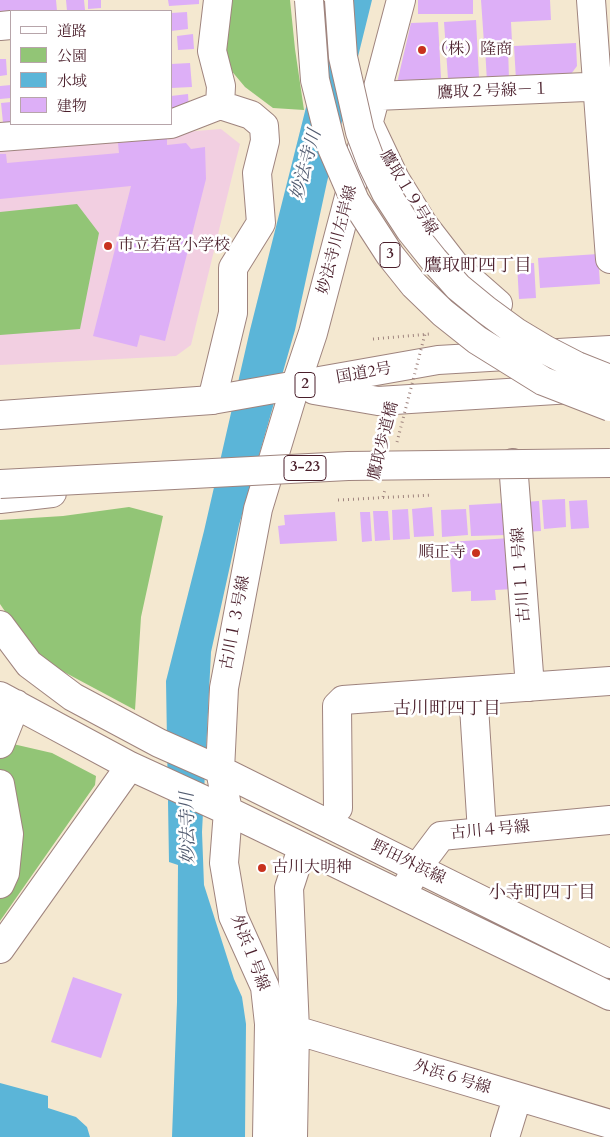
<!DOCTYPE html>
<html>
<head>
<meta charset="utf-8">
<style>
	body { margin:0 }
	#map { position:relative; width:610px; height:1137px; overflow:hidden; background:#f4e8d0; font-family:Cardo,"Noto Serif JP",serif }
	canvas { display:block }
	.legend { position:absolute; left:10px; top:10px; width:162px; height:115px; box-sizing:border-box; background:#fff; border:1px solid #b7a5aa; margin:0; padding:6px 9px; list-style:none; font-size:15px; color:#4a1f2b }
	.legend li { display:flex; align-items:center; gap:10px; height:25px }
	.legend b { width:25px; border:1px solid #b7a5aa }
</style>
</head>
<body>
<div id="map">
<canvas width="610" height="1137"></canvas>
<ul class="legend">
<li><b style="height:6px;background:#fff"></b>道路</li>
<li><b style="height:14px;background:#92c576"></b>公園</li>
<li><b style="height:14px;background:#5bb5d8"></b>水域</li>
<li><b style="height:14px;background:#ddaff7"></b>建物</li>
</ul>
</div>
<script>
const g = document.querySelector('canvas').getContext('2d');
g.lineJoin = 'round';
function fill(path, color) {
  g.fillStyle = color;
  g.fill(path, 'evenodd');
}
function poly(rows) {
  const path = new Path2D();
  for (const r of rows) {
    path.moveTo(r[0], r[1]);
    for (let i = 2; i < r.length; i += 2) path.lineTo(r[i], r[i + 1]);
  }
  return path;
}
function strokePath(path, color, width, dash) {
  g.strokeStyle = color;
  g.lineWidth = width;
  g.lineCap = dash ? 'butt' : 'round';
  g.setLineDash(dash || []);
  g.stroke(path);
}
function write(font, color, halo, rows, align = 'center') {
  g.font = font + ' Cardo,"Noto Serif JP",serif';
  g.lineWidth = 5;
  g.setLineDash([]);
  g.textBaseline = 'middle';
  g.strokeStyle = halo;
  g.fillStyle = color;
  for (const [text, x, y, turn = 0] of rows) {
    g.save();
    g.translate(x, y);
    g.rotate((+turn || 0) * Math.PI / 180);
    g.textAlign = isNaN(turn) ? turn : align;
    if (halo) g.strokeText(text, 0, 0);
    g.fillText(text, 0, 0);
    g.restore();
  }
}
fill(poly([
	[221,129,240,144,191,345,176,356,0,365,0,147]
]), '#f2cfe1');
fill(poly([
	[226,0,290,0,295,49,304,110,273,108,245,87,230,69,223,44],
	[77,204,99,233,80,329,0,335,0,212],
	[129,507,163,516,141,617,135,710,36,657,0,604,0,520,63,516],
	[0,741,52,753,96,776,95,785,0,921]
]), '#92c576');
fill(poly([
	[333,0,372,0,327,182,295,330,239,525,211,652,202,832,204,885,234,979,242,997,246,1024,245,1137,172,1137,177,1002,178,865,169,862,166,681,204,531,250,330],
	[0,1083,48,1096,48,1108,76,1117,87,1127,90,1137,0,1137]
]), '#5bb5d8');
fill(poly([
	[0,0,56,0,57,11,11,11,11,15,0,16],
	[66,0,84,0,85,10,67,11],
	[88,0,101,0,101,8,88,9],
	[168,0,199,0,199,4,169,6],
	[418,0,473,0,473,14,418,14],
	[481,0,550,0,551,20,511,22,512,42,484,43],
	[187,12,188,29,171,31,171,13],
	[476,20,479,77,448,79,444,22],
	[438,22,441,78,397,83,411,23],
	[193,34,194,49,178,50,177,36],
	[576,43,577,66,568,78,516,80,514,46],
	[508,46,509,80,487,82,485,47],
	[0,59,6,59,7,75,0,76],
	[190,63,192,87,171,88,171,64],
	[11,85,11,98,0,99,0,86],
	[188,94,189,109,171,111,171,96],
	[11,102,11,123,3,123,1,103],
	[167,138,167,145,186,143,191,149,205,147,206,179,165,341,140,335,137,347,93,336,131,186,0,199,0,154,6,154,7,163,119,153,118,143],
	[598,254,600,284,540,288,538,258],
	[534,263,536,298,519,299,517,264],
	[565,499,566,527,544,529,542,500],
	[587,500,589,528,571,529,569,501],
	[539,501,541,531,526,532,524,502],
	[504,503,506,535,471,536,469,505],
	[432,507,434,536,414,537,412,509],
	[408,509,410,539,393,540,392,510],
	[466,509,468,535,442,537,441,510],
	[373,511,388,511,390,540,375,541],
	[335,512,337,541,280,544,278,526,285,525,284,515],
	[360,512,370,512,372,541,362,542],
	[510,538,514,589,495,590,496,600,471,601,471,591,452,592,449,542],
	[73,977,122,994,101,1058,51,1042]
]), '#ddaff7');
const minor = poly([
	[218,0,212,51,221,86,220,105],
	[591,0,610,259],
	[0,26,11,25],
	[376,96,610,86],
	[171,124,220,105],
	[369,124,395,179,423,224,457,268,498,304],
	[0,137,170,124],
	[212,400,233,313,233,268,261,223,257,173,265,141,264,126,251,115,220,105],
	[513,463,530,687],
	[0,625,29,664,73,697,159,743,220,770,610,964],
	[473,691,482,832],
	[0,696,130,766,228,811,610,996],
	[0,744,16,704],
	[0,784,9,834,5,873,0,884],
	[338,808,337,706,343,700,610,681],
	[408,884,417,868,441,836,610,820],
	[0,949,130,766],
	[295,1030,610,1124],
	[267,1137,269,1024,265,987,233,916,224,863,228,811,220,770,224,688,258,509,295,387,313,333,401,0],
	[293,1137,295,1030,289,888,302,848],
	[505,1137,517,1098]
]);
const highway = poly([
	[314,390,378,401,572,389],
	[0,415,212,400,438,360,610,350],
	[0,499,52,493]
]);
strokePath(minor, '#9f847e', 30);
strokePath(highway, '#9f847e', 30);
strokePath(poly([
	[373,339,430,334],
	[338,500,432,495]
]), '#9f847e', 3, [1, 4]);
strokePath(minor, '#fff', 28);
strokePath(highway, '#fff', 28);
const highwayBridge = poly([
	[309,0,315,80,332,148,355,201,390,255,414,285,443,313,477,340,543,381,610,407],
	[339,0,343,57,360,132,372,164,386,193,410,230,434,260,458,287,486,310,516,332,546,350,577,366,610,379],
	[0,484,348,466,610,463]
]);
strokePath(highwayBridge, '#9f847e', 30, []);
strokePath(poly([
	[397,442,425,334],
	[383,497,385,490]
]), '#9f847e', 3, [1, 4]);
strokePath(highwayBridge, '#fff', 28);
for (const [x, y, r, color] of [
	[422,50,5,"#c8321e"],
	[108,246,5,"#c8321e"],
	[476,553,5,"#c8321e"],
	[262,868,5,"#c8321e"]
]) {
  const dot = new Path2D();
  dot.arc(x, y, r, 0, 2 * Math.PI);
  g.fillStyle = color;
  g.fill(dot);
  strokePath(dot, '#fff', 2);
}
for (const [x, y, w] of [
	[390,255,20],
	[305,385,20],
	[305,468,42]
]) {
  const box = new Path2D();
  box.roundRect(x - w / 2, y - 12.5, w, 25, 4);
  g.fillStyle = '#fff';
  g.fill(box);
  strokePath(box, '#4a1f2b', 1);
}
write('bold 15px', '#4a1f2b', null, [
	["3",390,255],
	["2",305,385],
	["3-23",305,468]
]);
write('16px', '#4a1f2b', '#fff', [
	["（株）隆商",432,50],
	["市立若宮小学校",118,246],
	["順正寺",466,553,"right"],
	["古川大明神",272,868]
], 'left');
write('16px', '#4a1f2b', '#fff', [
	["鷹取２号線－１",493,92,-2],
	["鷹取１９号線",408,193,59],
	["妙法寺川左岸線",338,240,-75],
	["国道2号",364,374,-10],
	["鷹取歩道橋",384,441,-76],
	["古川１１号線",522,575,-94],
	["古川１３号線",236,623,-79],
	["古川４号線",490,831,-5],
	["野田外浜線",408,863,26],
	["外浜１号線",249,953,69],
	["外浜６号線",452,1078,17]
]);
write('italic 18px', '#515b70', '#fff', [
	["妙法寺川",307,165,-75],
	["妙法寺川",189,828,-91]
]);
write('18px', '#4a1f2b', '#fff', [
	["鷹取町四丁目",478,267],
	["古川町四丁目",447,710],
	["小寺町四丁目",542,894]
]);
</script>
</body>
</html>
